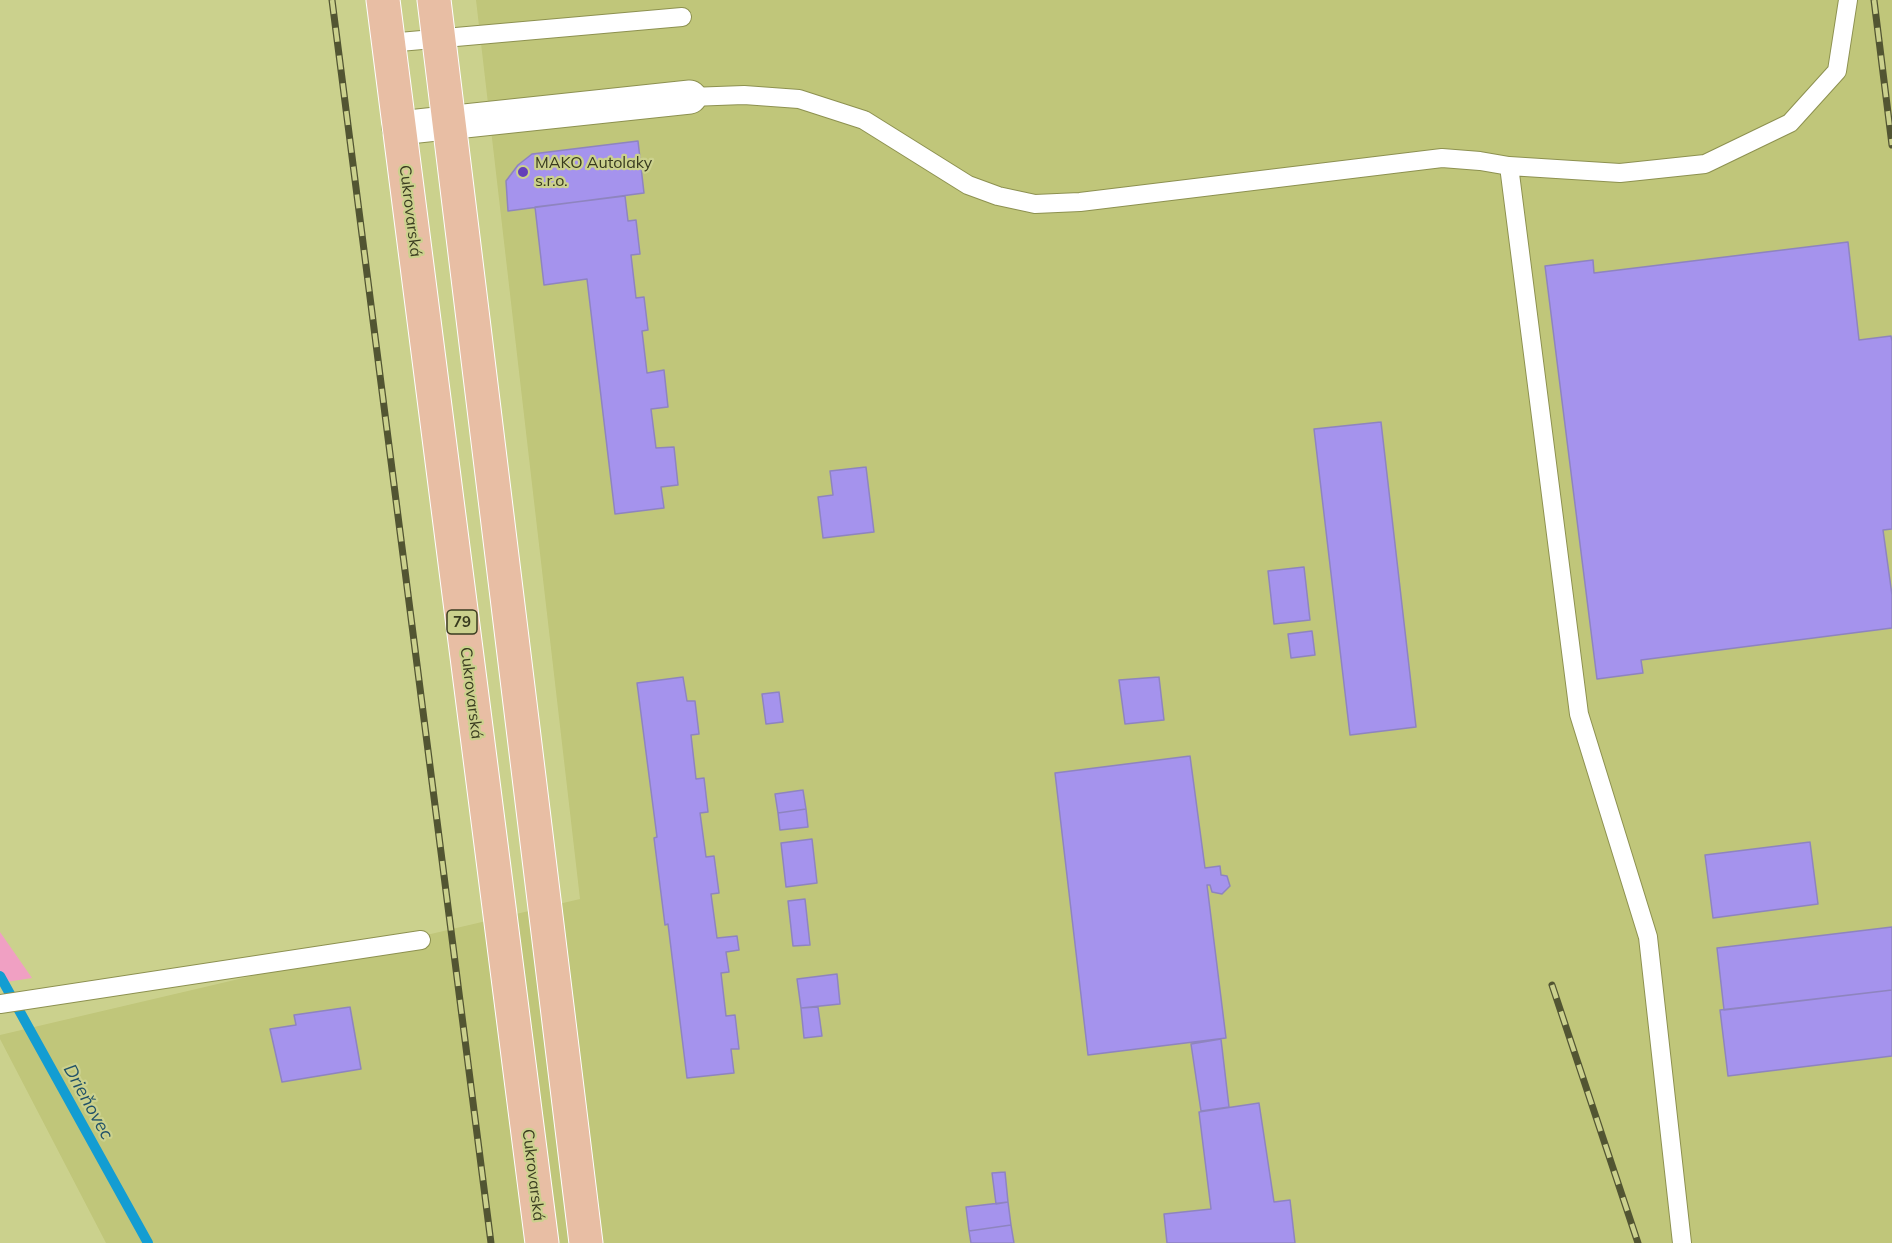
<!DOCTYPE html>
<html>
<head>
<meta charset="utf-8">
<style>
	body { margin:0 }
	canvas { display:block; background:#cbd18d }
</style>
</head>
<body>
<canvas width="1892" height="1243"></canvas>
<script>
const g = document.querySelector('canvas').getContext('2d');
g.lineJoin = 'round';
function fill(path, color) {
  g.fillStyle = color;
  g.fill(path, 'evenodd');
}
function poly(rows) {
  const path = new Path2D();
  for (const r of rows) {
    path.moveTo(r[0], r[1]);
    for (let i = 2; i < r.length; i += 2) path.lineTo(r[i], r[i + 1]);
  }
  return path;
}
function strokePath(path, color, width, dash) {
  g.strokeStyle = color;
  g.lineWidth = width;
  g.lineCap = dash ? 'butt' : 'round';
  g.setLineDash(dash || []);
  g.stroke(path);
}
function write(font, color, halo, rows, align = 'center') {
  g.font = font + ' Mulish,sans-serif';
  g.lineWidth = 4.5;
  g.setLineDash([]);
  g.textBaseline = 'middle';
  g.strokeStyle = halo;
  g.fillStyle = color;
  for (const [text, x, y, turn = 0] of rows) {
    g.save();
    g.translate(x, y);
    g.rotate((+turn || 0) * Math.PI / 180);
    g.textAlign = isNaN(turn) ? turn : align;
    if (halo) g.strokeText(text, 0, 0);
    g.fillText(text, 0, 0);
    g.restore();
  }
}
fill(poly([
	[476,0,1892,0,1892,1243,106,1243,0,1039,0,1035,580,899]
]), '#c0c67a');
fill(poly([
	[0,932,32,978,0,983]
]), '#f0a0c3');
strokePath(poly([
	[0,976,148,1243]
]), '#139dd2', 10);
const building = poly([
	[638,141,644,193,508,211,506,181,518,165,532,154,638,141],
	[625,196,628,221,636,220,640,254,631,255,636,298,644,297,648,330,642,331,647,373,664,370,668,407,651,409,656,448,674,447,678,485,661,487,664,508,615,514,587,279,544,285,535,207,625,196],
	[1848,242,1859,340,1891,336,1892,341,1892,529,1883,530,1892,595,1892,628,1641,660,1643,673,1597,679,1545,266,1593,260,1594,273,1848,242],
	[1381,422,1416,727,1350,735,1314,429,1381,422],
	[866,467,874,532,823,538,818,497,833,495,830,471,866,467],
	[1304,567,1310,620,1274,624,1268,571,1304,567],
	[1312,631,1315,655,1291,658,1288,634,1312,631],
	[683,677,687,701,695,701,699,734,691,735,696,779,704,778,708,812,700,813,706,857,714,856,719,893,711,894,717,938,737,936,739,950,726,952,729,972,721,973,726,1016,735,1015,739,1049,731,1049,734,1073,687,1078,668,924,665,925,654,838,657,837,637,683,683,677],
	[1159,677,1164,720,1125,724,1119,680,1159,677],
	[779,692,783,722,766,724,762,694,779,692],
	[1190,756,1205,868,1220,866,1221,875,1227,876,1230,886,1222,894,1212,892,1210,885,1207,885,1226,1038,1088,1055,1055,773,1190,756],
	[803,790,806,809,778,813,775,794,803,790],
	[806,809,808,827,780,830,778,813,806,809],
	[812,839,817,883,786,887,781,843,812,839],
	[1810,842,1818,904,1713,918,1705,855,1810,842],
	[805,899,810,945,793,946,788,901,805,899],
	[1892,927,1892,990,1724,1010,1717,948,1892,927],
	[837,974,840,1004,801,1008,797,979,837,974],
	[1892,990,1892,1056,1728,1076,1720,1010,1892,990],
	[350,1007,361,1069,282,1082,270,1029,296,1025,294,1015,350,1007],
	[818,1007,822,1036,804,1038,801,1008,818,1007],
	[1221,1039,1229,1107,1201,1111,1191,1044,1221,1039],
	[1259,1103,1274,1202,1290,1200,1295,1243,1167,1243,1164,1214,1211,1209,1199,1112,1259,1103],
	[1005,1172,1008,1202,996,1204,992,1173,1005,1172],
	[1008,1202,1011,1225,969,1231,966,1207,1008,1202],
	[1011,1225,1014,1243,971,1243,969,1231,1011,1225]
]);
fill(building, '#a593ed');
strokePath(building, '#8e84bf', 1.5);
const service = poly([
	[388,43,682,17],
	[690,97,744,95,799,99,864,120,968,185,998,196,1035,204,1080,202,1442,158,1480,161,1509,166,1579,714,1648,937,1682,1243],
	[1509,166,1620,173,1705,164,1790,123,1837,71,1848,0],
	[0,1004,421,940]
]);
const minor = poly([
	[399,128,690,97]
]);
const primary = poly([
	[383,0,542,1243],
	[434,0,586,1243]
]);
strokePath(service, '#8d9150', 20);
strokePath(minor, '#8d9150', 35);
strokePath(primary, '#fff', 35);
strokePath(service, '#fff', 18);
strokePath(minor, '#fff', 33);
strokePath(primary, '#e8bea4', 33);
const rail = poly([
	[332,0,491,1243],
	[1874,0,1892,145],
	[1552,985,1638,1243]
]);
strokePath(rail, '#525532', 7);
strokePath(rail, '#cbd18d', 4.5, [14]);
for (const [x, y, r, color] of [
	[523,172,6,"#643fb8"]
]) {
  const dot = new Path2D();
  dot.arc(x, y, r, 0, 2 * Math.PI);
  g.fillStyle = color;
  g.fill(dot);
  strokePath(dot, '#cbd18d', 2);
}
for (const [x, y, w] of [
	[462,622,30]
]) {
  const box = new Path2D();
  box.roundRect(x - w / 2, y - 12, w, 24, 4.5);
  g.fillStyle = '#cbd18d';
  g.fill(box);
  strokePath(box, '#393b1f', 1.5);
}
write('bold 15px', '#393b1f', null, [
	["79",462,622]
]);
write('16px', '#393b1f', '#cbd18d', [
	["MAKO Autolaky",535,163],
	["s.r.o.",535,181]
], 'left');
write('16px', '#393b1f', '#cbd18d', [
	["Cukrovarská",410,211,83],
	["Cukrovarská",471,693,83],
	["Cukrovarská",533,1175,83]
]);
write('italic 18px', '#225268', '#cbd18d', [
	["Drieňovec",88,1102,61]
]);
</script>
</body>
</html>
